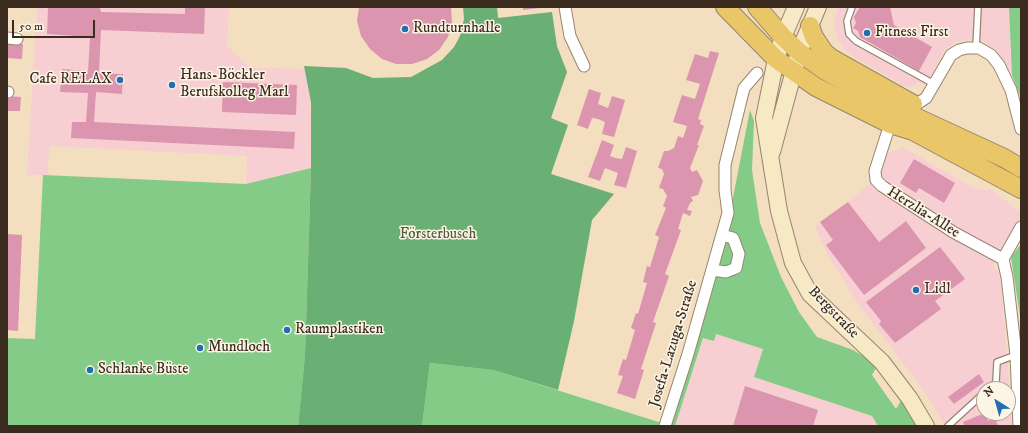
<!DOCTYPE html>
<html>
<head>
<meta charset="utf-8">
<style>
	body { margin:0 }
	#map { position:relative; width:1028px; height:433px; overflow:hidden; background:#f3dec0; font-family:"IM FELL DW Pica",serif }
	canvas { display:block }
	.frame { position:absolute; inset:0; border:8px solid #3b2a1e; pointer-events:none }
	.north { position:absolute; left:976px; top:381px; width:40px; height:40px; box-sizing:border-box; background:#fcf5e5; border:1px solid #afa495; border-radius:50%; rotate:323deg; font-size:11px; font-weight:700; line-height:16px; text-align:center; color:#3b2a1e }
	.north::after { content:''; display:block; margin:auto; width:14px; height:18px; background:#1f6fb2; clip-path:polygon(50% 0,100% 100%,50% 72%,0 100%) }
	.scale { position:absolute; left:12px; top:20px; width:83px; height:18px; box-sizing:border-box; border:2px solid #3b2a1e; border-top:0; padding-left:5px; font-size:12px; line-height:14px; white-space:nowrap; color:#3b2a1e; -webkit-text-stroke:3px #fcf5e5; paint-order:stroke }
</style>
</head>
<body>
<div id="map">
<canvas width="1028" height="433"></canvas>
<div class="frame"></div>
<div class="north">N</div>
<div class="scale">50 m</div>
</div>
<script>
const g = document.querySelector('canvas').getContext('2d');
g.lineJoin = 'round';
function fill(path, color) {
  g.fillStyle = color;
  g.fill(path, 'evenodd');
}
function poly(rows) {
  const path = new Path2D();
  for (const r of rows) {
    path.moveTo(r[0], r[1]);
    for (let i = 2; i < r.length; i += 2) path.lineTo(r[i], r[i + 1]);
  }
  return path;
}
function strokePath(path, color, width, dash) {
  g.strokeStyle = color;
  g.lineWidth = width;
  g.lineCap = dash ? 'butt' : 'round';
  g.setLineDash(dash || []);
  g.stroke(path);
}
function write(font, color, halo, rows, align = 'center') {
  g.font = font + ' "IM FELL DW Pica",serif';
  g.lineWidth = 3;
  g.setLineDash([]);
  g.textBaseline = 'middle';
  g.strokeStyle = halo;
  g.fillStyle = color;
  for (const [text, x, y, turn = 0] of rows) {
    g.save();
    g.translate(x, y);
    g.rotate((+turn || 0) * Math.PI / 180);
    g.textAlign = isNaN(turn) ? turn : align;
    if (halo) g.strokeText(text, 0, 0);
    g.fillText(text, 0, 0);
    g.restore();
  }
}
fill(poly([
	[37,7,229,7,227,46,250,68,310,69,311,168,246,184,247,156,49,146,48,175,27,175],
	[839,7,1009,7,1012,75,995,50,982,41,969,39,954,43,944,51,925,86,919,82,910,87,904,86,854,57,845,50,838,40,834,26,836,14],
	[903,147,973,188,992,190,1020,212,1019,224,1007,239,993,266,999,273,1001,286,1013,426,945,426,924,391,861,308,828,256,815,226,876,180,875,171,890,152],
	[984,389,1008,389,1008,413,984,413],
	[716,334,763,349,754,376,872,416,878,426,675,426,704,337]
]), '#f7cfd2');
fill(poly([
	[1009,7,1021,7,1021,98,1012,75],
	[750,110,754,121,752,170,760,223,781,277,799,312,817,337,853,350,878,365,872,375,896,409,902,399,919,426,878,426,872,416,754,377,763,349,716,334,714,341,703,338,675,426,422,426,430,363,493,370,665,424,730,213],
	[311,168,305,355,298,426,7,426,7,338,35,339,43,175,246,184],
	[1021,244,1021,323,1011,257]
]), '#83cb86');
fill(poly([
	[463,7,497,7,498,18,552,12,557,46,567,72,551,118,568,125,551,174,614,194,592,220,574,321,558,390,493,370,430,363,422,426,298,426,305,355,311,168,311,102,304,66,346,68,373,78,411,77,442,60,454,47,460,36,464,19]
]), '#6aaf73');
fill(poly([
	[48,7,100,8,101,12,185,14,185,7,205,7,204,34,101,30,99,73,123,74,122,94,96,92,94,122,295,132,294,149,71,138,72,122,86,122,88,93,60,92,62,69,88,71,90,37,47,34],
	[359,7,451,7,452,22,448,37,439,50,427,59,412,64,396,64,382,59,370,49,361,36,357,21],
	[523,7,540,7,540,8,523,10],
	[860,7,890,7,894,25,932,47,919,71,860,37,858,31,853,28,856,23,854,17],
	[8,43,23,44,22,59,7,58],
	[710,51,719,53,698,119,701,120,700,124,704,126,697,145,699,145,690,168,692,172,697,170,703,181,698,195,691,197,693,201,690,203,687,210,692,211,690,216,683,213,678,229,681,230,665,274,669,276,653,322,656,323,641,369,644,370,635,399,617,393,623,376,618,375,623,359,626,360,635,330,631,328,636,313,638,314,647,283,643,282,647,266,650,267,659,237,655,235,666,208,663,206,667,196,663,189,659,188,664,174,662,169,658,168,664,151,668,151,674,148,678,136,683,138,687,126,673,122,682,95,695,99,700,84,686,80,695,54,708,58],
	[223,82,297,85,296,115,222,112],
	[589,89,601,93,598,104,608,108,612,96,625,100,614,137,602,134,605,122,598,119,592,118,588,129,577,125],
	[7,96,21,97,20,111,7,111],
	[602,140,614,145,610,156,615,158,622,159,626,147,637,151,626,188,614,185,618,173,605,168,600,181,588,177],
	[914,159,955,183,944,203,919,188,916,193,900,183],
	[848,202,879,242,906,221,926,248,864,295,826,245,833,240,820,222],
	[8,234,22,235,18,331,7,330],
	[940,247,965,279,935,301,941,309,895,343,879,324,881,321,866,302],
	[979,374,984,382,954,404,948,397],
	[745,386,818,410,813,426,733,426],
	[985,413,988,421,995,418,998,426,964,426,963,422]
]), '#dc95af');
const lane = poly([
	[852,7,847,21,849,34,856,41,934,84],
	[976,48,978,7],
	[989,389,996,382,997,362,1016,355],
	[948,426,984,393]
]);
const street = poly([
	[565,7,570,36,584,66],
	[7,38,17,39],
	[7,92,8,92],
	[909,109,926,98,951,55,959,50,967,48,979,48,991,55,999,65,1011,90,1021,129],
	[890,124,875,171,876,180,882,186,953,232,1003,259,1021,227],
	[1003,259,1007,277,1016,355,1019,426],
	[712,270,726,272,736,268,739,254,733,238,722,235],
	[665,426,688,354,728,213,725,190,725,165,744,88,757,73]
]);
const secondary = poly([
	[796,7,783,37,776,59,764,118,779,211,793,263,810,294,882,362,910,399,926,426],
	[772,152,799,52,818,7]
]);
const primary = poly([
	[725,7,776,59,816,87,890,124,913,131,1021,189],
	[757,7,783,37,799,52,824,70,883,102,1004,158,1021,168],
	[810,26,814,37,824,52,831,58,913,104]
]);
strokePath(lane, '#97846f', 8);
strokePath(street, '#97846f', 13);
strokePath(secondary, '#97846f', 18);
strokePath(primary, '#97846f', 20);
strokePath(lane, '#fff', 5.5);
strokePath(street, '#fff', 11);
strokePath(secondary, '#f6e9c3', 16);
strokePath(primary, '#e9c769', 18);
for (const [x, y, r, color] of [
	[405,29,4,"#1f6fb2"],
	[867,33,4,"#1f6fb2"],
	[120,80,4,"#1f6fb2"],
	[172,85,4,"#1f6fb2"],
	[916,290,4,"#1f6fb2"],
	[287,330,4,"#1f6fb2"],
	[200,348,4,"#1f6fb2"],
	[90,370,4,"#1f6fb2"]
]) {
  const dot = new Path2D();
  dot.arc(x, y, r, 0, 2 * Math.PI);
  g.fillStyle = color;
  g.fill(dot);
  strokePath(dot, '#fcf5e5', 1.5);
}
write('15px', '#3b2a1e', '#fcf5e5', [
	["Rundturnhalle",413,29],
	["Fitness First",875,33],
	["Hans-Böckler",180,76],
	["Berufskolleg Marl",180,93],
	["Cafe RELAX",112,80,"right"],
	["Lidl",924,290],
	["Raumplastiken",295,330],
	["Mundloch",208,348],
	["Schlanke Büste",98,370]
], 'left');
write('15px', '#3b2a1e', '#fcf5e5', [
	["Herzlia-Allee",923,213,32],
	["Bergstraße",833,313,46],
	["Josefa-Lazuga-Straße",674,344,-73]
]);
write('15px', '#515a3d', '#fcf5e5', [
	["Försterbusch",438,235]
]);
</script>
</body>
</html>
